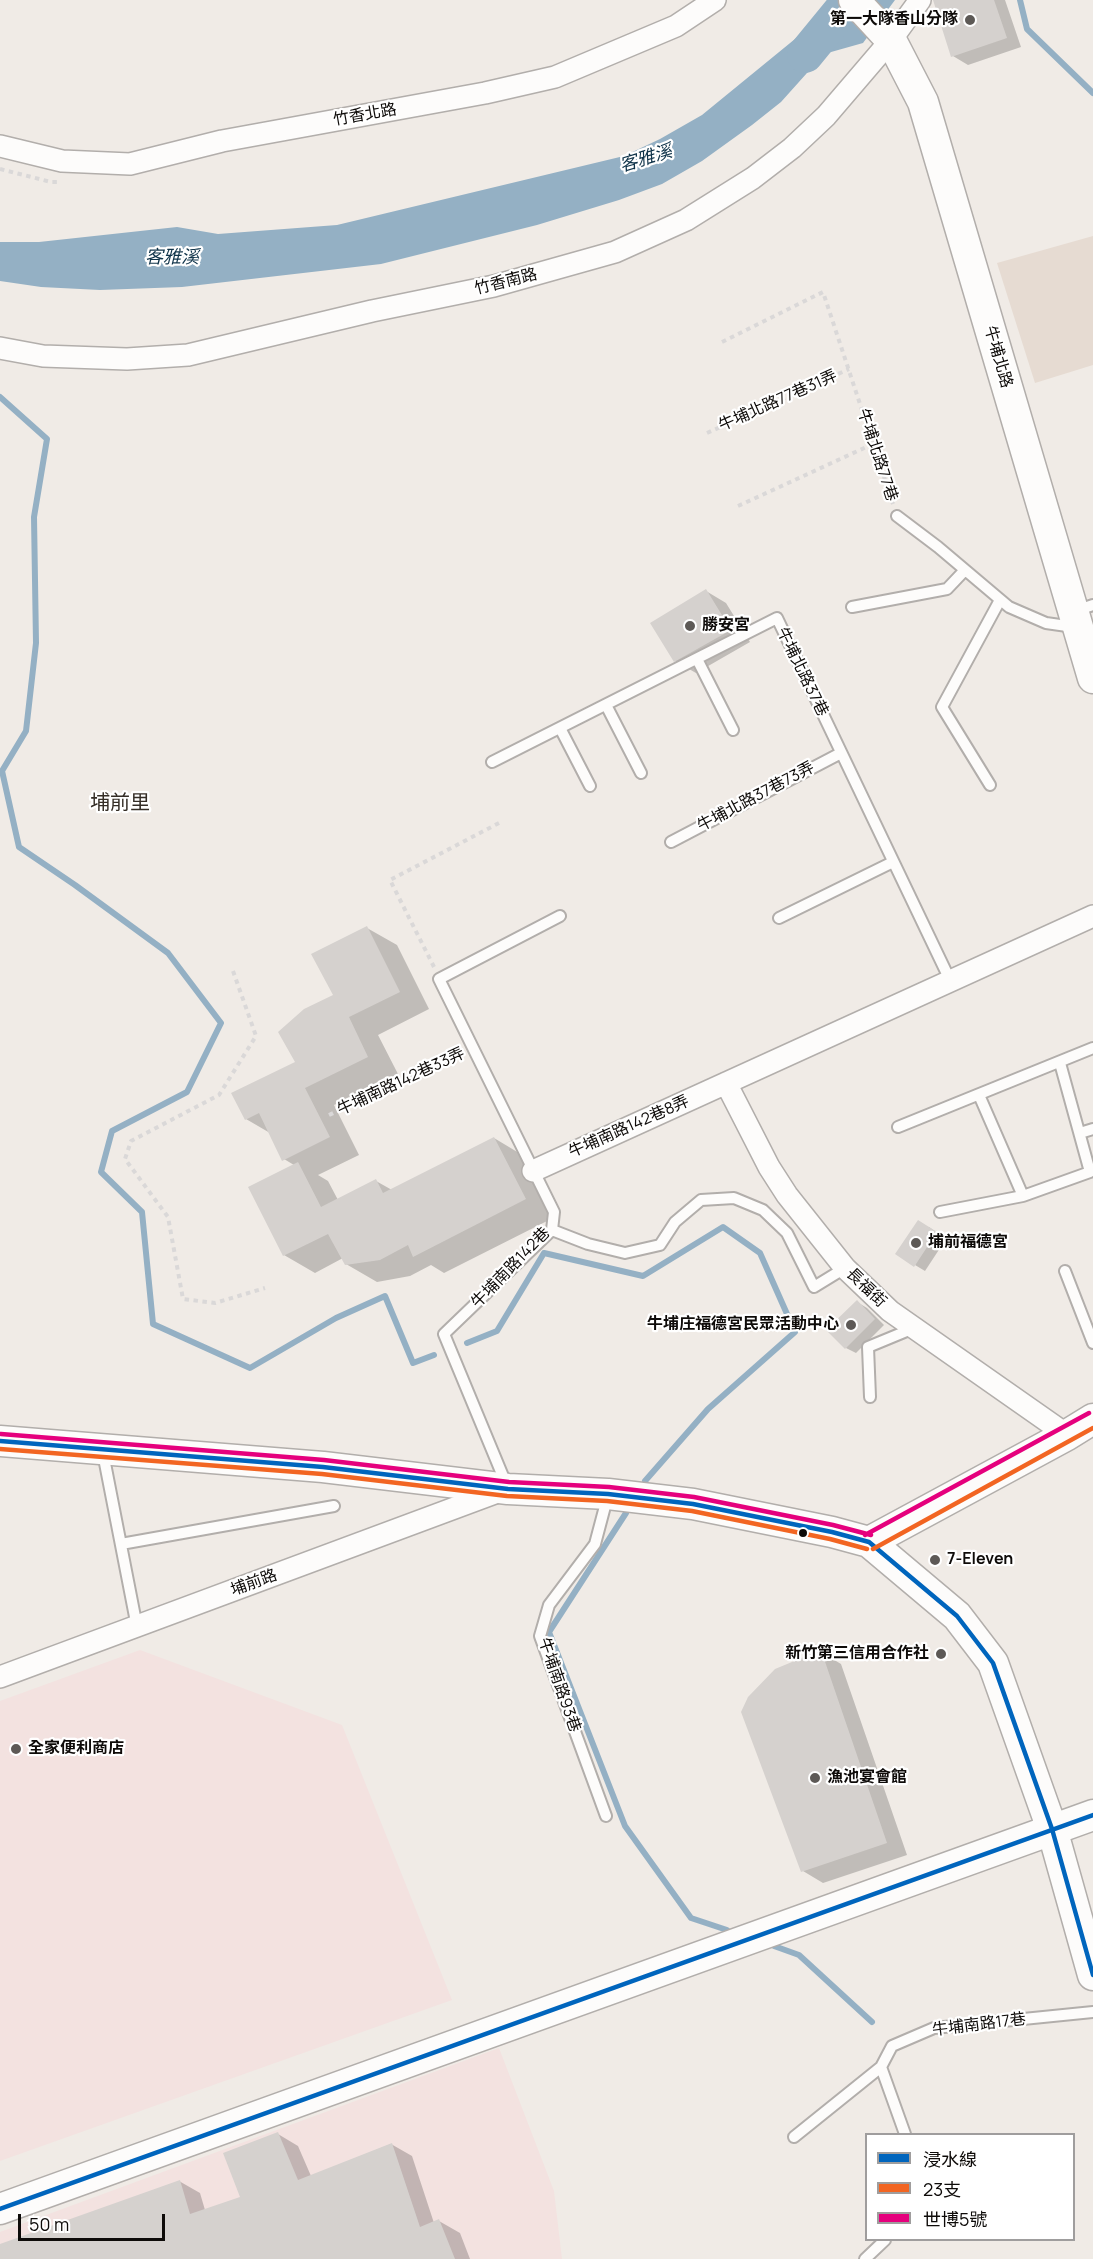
<!DOCTYPE html>
<html>
<head>
<meta charset="utf-8">
<style>
	body { margin:0 }
	#map { position:relative; width:1093px; height:2259px; overflow:hidden; background:#f0ebe6; font-family:Manrope,"Noto Sans TC",sans-serif }
	canvas { display:block }
	.legend { position:absolute; left:865px; top:2133px; width:210px; height:108px; box-sizing:border-box; background:#fff; border:2px solid #9f9d9d; margin:0; padding:8px 10px; list-style:none; font-size:18px; color:#0e0b09 }
	.legend li { display:flex; align-items:center; gap:12px; height:30px }
	.legend b { width:30px; border:2px solid #9f9d9d }
	.scale { position:absolute; left:18px; top:2214px; width:147px; height:27px; box-sizing:border-box; border:3px solid #0e0b09; border-top:0; padding-left:8px; font-size:18px; line-height:21px; white-space:nowrap; color:#0e0b09; -webkit-text-stroke:4px #fff; paint-order:stroke }
</style>
</head>
<body>
<div id="map">
<canvas width="1093" height="2259"></canvas>
<ul class="legend">
<li><b style="height:8px;background:#0065bd"></b>浸水線</li>
<li><b style="height:8px;background:#f26522"></b>23支</li>
<li><b style="height:8px;background:#e5007d"></b>世博5號</li>
</ul>
<div class="scale">50 m</div>
</div>
<script>
const g = document.querySelector('canvas').getContext('2d');
g.lineJoin = 'round';
function fill(path, color) {
  g.fillStyle = color;
  g.fill(path, 'evenodd');
}
function poly(rows) {
  const path = new Path2D();
  for (const r of rows) {
    path.moveTo(r[0], r[1]);
    for (let i = 2; i < r.length; i += 2) path.lineTo(r[i], r[i + 1]);
  }
  return path;
}
function strokePath(path, color, width, dash) {
  g.strokeStyle = color;
  g.lineWidth = width;
  g.lineCap = dash ? 'butt' : 'round';
  g.setLineDash(dash || []);
  g.stroke(path);
}
function write(font, color, halo, rows, align = 'center') {
  g.font = font + ' Manrope,"Noto Sans TC",sans-serif';
  g.lineWidth = 4.5;
  g.setLineDash([]);
  g.textBaseline = 'middle';
  g.strokeStyle = halo;
  g.fillStyle = color;
  for (const [text, x, y, turn = 0] of rows) {
    g.save();
    g.translate(x, y);
    g.rotate((+turn || 0) * Math.PI / 180);
    g.textAlign = isNaN(turn) ? turn : align;
    if (halo) g.strokeText(text, 0, 0);
    g.fillText(text, 0, 0);
    g.restore();
  }
}
fill(poly([
	[140,1650,342,1725,452,2000,0,2161,0,1701],
	[499,2048,554,2191,562,2259,0,2259,0,2232]
]), '#f3e2e0');
fill(poly([
	[1093,236,1093,365,1035,383,997,263]
]), '#e6dbd2');
fill(poly([
	[849,0,895,0,863,43,824,54,781,102,752,125,702,161,662,184,619,200,537,225,381,264,182,287,100,290,41,287,0,281,0,242,39,242,177,227,218,234,337,225,624,156,660,139,702,115,817,21,841,16]
]), '#94b0c4');
fill(poly([
	[941,0,1005,0,1021,47,968,65,953,56],
	[706,591,726,603,750,642,696,673,675,661],
	[367,928,397,945,429,1009,378,1035,398,1074,334,1105,359,1155,318,1175,328,1181,338,1200,376,1181,392,1190,494,1138,524,1156,555,1217,444,1273,431,1265,410,1276,377,1282,346,1264,343,1258,315,1273,284,1255,294,1165,284,1159,270,1133,246,1119,297,1062,335,996],
	[929,1227,946,1239,925,1271,915,1265],
	[857,1302,867,1308,884,1325,856,1353,846,1348],
	[821,1652,841,1664,907,1855,823,1883,803,1871],
	[278,2134,298,2146,311,2176,391,2144,412,2156,434,2223,439,2221,460,2233,470,2259,0,2259,0,2246,179,2181,200,2193,205,2210,242,2198]
]), '#0003');
strokePath(poly([
	[1020,0,1027,29,1093,93],
	[0,397,47,439,34,517,36,643,26,731,2,771,19,847,75,885,168,953,221,1023,187,1092,112,1131,101,1172,142,1212,153,1324,250,1368,336,1318,385,1296,413,1363,434,1355],
	[467,1343,497,1331,544,1253,643,1276,723,1227,760,1253,795,1332,708,1409,645,1481],
	[626,1513,549,1632,625,1826,691,1918,727,1930],
	[774,1946,799,1955,872,2022]
]), '#94b0c4', 6);
strokePath(poly([
	[805,55,850,0]
]), '#94b0c4', 36);
fill(poly([
	[933,0,994,0,1007,38,951,57],
	[706,589,731,630,674,662,650,623],
	[367,926,400,992,349,1017,368,1057,305,1088,330,1137,282,1161,259,1113,245,1120,231,1093,295,1062,278,1032,304,1009,333,995,311,954],
	[494,1137,526,1199,413,1257,408,1245,380,1260,345,1265,328,1234,283,1256,248,1187,298,1162,321,1207,376,1179,383,1193],
	[918,1220,937,1232,914,1267,895,1254],
	[857,1300,875,1319,845,1349,826,1330],
	[821,1650,887,1843,801,1872,741,1712,748,1697,775,1669],
	[278,2132,298,2180,392,2143,420,2227,439,2219,455,2259,0,2259,0,2244,180,2180,190,2214,240,2197,223,2153]
]), '#d5d1ce');
const lane = poly([
	[897,516,938,547,1009,607,1046,623,1074,627],
	[852,607,947,589,965,570],
	[1075,611,1093,605],
	[697,659,733,730],
	[606,705,641,773],
	[560,728,590,786],
	[492,762,777,618,950,980],
	[990,785,942,707,1000,600],
	[671,842,841,753],
	[779,918,893,862],
	[979,1095,1023,1196,1090,1172,1060,1063],
	[898,1127,1093,1048],
	[1080,1133,1093,1129],
	[940,1212,1023,1196],
	[552,1230,588,1244,625,1253,660,1245,675,1222,701,1200,734,1198,763,1210,787,1233,814,1287,845,1268],
	[1065,1271,1093,1343],
	[870,1397,868,1347,914,1328],
	[103,1453,137,1627],
	[507,1486,444,1334,552,1230,554,1212,439,979,560,916],
	[121,1544,334,1506],
	[606,1816,540,1636,549,1605,595,1544,608,1495],
	[881,2067,905,2134],
	[794,2137,881,2067,892,2046,934,2028,1093,2012],
	[865,2259,885,2240]
]);
const street = poly([
	[0,146,62,161,130,164,222,141,485,93,555,77,676,26,715,0],
	[0,348,43,356,127,359,188,355,372,311,494,286,615,252,686,220,753,178,792,148,826,116,891,40,920,0],
	[726,1083,769,1167,787,1195,845,1268,890,1311,1067,1435],
	[533,1171,1093,916],
	[0,1677,503,1490]
]);
const secondary = poly([
	[854,0,891,40,923,102,1093,678],
	[0,1441,323,1467,508,1489,608,1494,693,1504,832,1532,869,1542,957,1616,993,1663,1052,1829,1093,1975],
	[869,1542,1067,1435,1093,1419],
	[0,2209,1093,1815]
]);
strokePath(lane, '#b2aeab', 14);
strokePath(street, '#b2aeab', 24);
strokePath(secondary, '#b2aeab', 33);
strokePath(poly([
	[0,169,51,182,60,182],
	[722,342,823,292,893,504],
	[707,433,849,369],
	[738,506,873,444],
	[434,967,390,880,499,823],
	[233,971,256,1036,219,1095,131,1141,125,1159,168,1217,183,1299,215,1303,265,1288],
	[329,1115,461,1054]
]), '#dad8d8', 4, [4.5, 4.5]);
strokePath(lane, '#fdfcfb', 10);
strokePath(street, '#fdfcfb', 21);
strokePath(secondary, '#fdfcfb', 30);
strokePath(poly([
	[0,1441,323,1467,508,1489,608,1494,693,1504,832,1532,869,1542,957,1616,993,1663,1052,1829,1093,1975],
	[0,2209,1093,1815]
]), '#0065bd', 4.5);
strokePath(poly([
	[0,1449,322,1474,507,1496,607,1501,692,1511,830,1539,867,1549],
	[873,1549,1093,1428]
]), '#f26522', 4.5);
strokePath(poly([
	[1,1434,324,1460,509,1482,609,1487,694,1497,833,1525,871,1535],
	[865,1535,1089,1413]
]), '#e5007d', 4.5);
for (const [x, y, r, color] of [
	[970,20,6,"#5d5956"],
	[690,626,6,"#5d5956"],
	[916,1243,6,"#5d5956"],
	[851,1325,6,"#5d5956"],
	[803,1533,5,"#0e0b09"],
	[935,1560,6,"#5d5956"],
	[941,1654,6,"#5d5956"],
	[16,1749,6,"#5d5956"],
	[815,1778,6,"#5d5956"]
]) {
  const dot = new Path2D();
  dot.arc(x, y, r, 0, 2 * Math.PI);
  g.fillStyle = color;
  g.fill(dot);
  strokePath(dot, '#fff', 2);
}
write('bold 16px', '#0e0b09', '#fff', [
	["第一大隊香山分隊",958,20,"right"],
	["勝安宮",702,626],
	["埔前福德宮",928,1243],
	["牛埔庄福德宮民眾活動中心",839,1325,"right"],
	["7-Eleven",947,1560],
	["新竹第三信用合作社",929,1654,"right"],
	["全家便利商店",28,1749],
	["漁池宴會館",827,1778]
], 'left');
write('16px', '#0e0b09', '#fff', [
	["竹香北路",365,115,-10],
	["竹香南路",506,282,-14],
	["牛埔北路",998,357,74],
	["牛埔北路77巷31弄",778,401,-24],
	["牛埔北路77巷",877,455,72],
	["牛埔北路37巷",802,672,64],
	["牛埔北路37巷73弄",756,797,-28],
	["牛埔南路142巷33弄",401,1082,-25],
	["牛埔南路142巷8弄",629,1127,-24],
	["牛埔南路142巷",511,1268,-46],
	["長福街",866,1288,44],
	["埔前路",254,1583,-20],
	["牛埔南路93巷",559,1685,71],
	["牛埔南路17巷",979,2025,-7]
]);
write('italic 18px', '#0e3248', '#fff', [
	["客雅溪",646,159,-17],
	["客雅溪",172,258]
]);
write('20px', '#342d26', '#fff', [
	["埔前里",120,803]
]);
</script>
</body>
</html>
